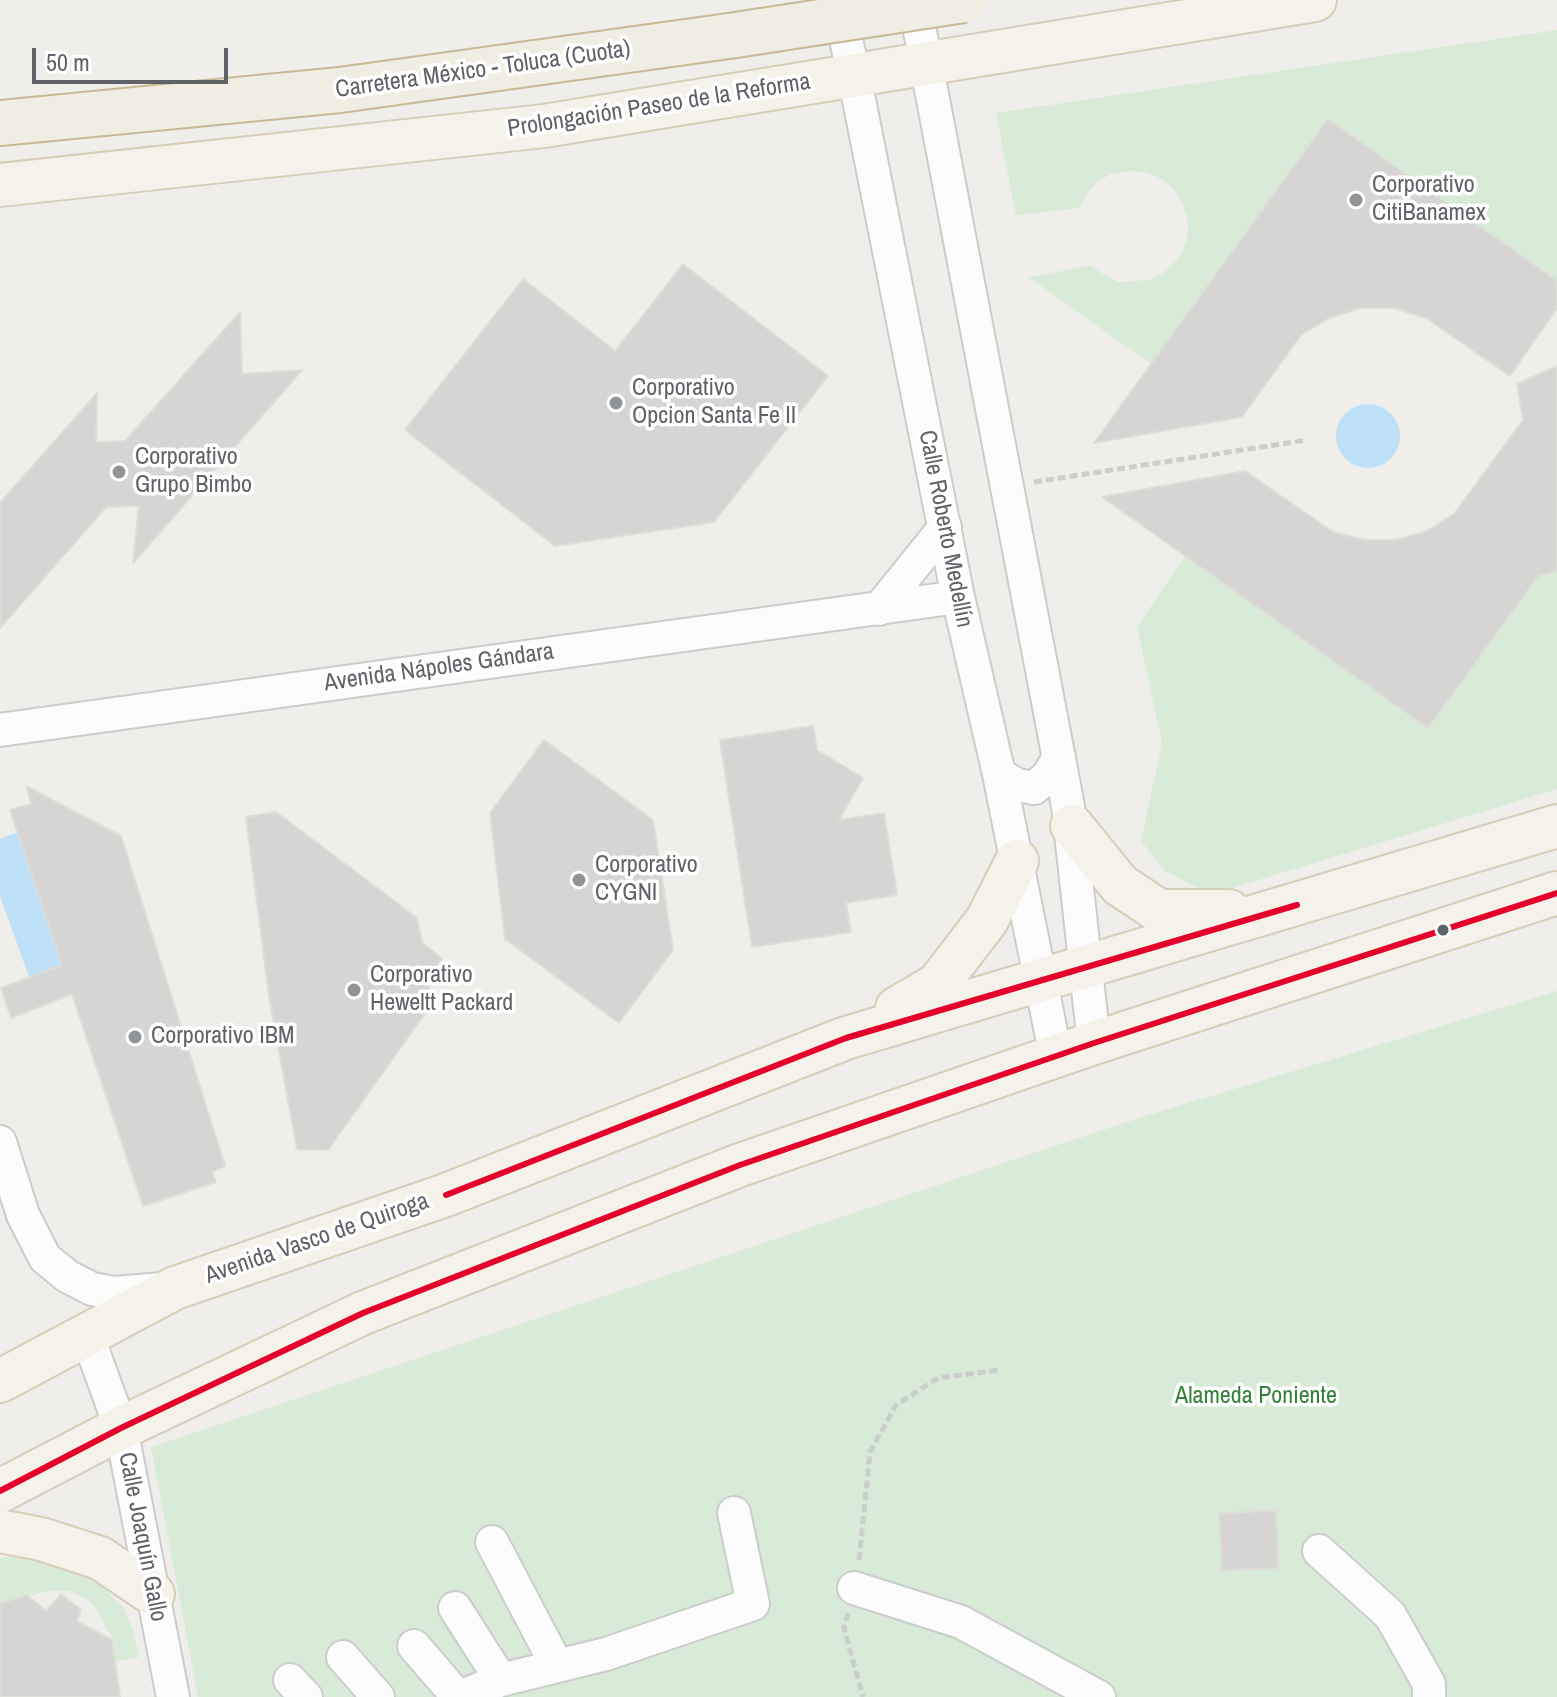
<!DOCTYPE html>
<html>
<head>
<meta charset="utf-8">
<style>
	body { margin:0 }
	#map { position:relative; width:1557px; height:1697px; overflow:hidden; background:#efeeea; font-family:"Archivo Narrow",sans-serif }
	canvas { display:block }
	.scale { position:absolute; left:32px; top:48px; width:196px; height:36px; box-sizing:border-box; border:4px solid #5f6368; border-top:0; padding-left:10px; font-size:24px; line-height:28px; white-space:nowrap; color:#5f6368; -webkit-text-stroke:6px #fff; paint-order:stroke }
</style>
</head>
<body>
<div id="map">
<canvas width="1557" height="1697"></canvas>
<div class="scale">50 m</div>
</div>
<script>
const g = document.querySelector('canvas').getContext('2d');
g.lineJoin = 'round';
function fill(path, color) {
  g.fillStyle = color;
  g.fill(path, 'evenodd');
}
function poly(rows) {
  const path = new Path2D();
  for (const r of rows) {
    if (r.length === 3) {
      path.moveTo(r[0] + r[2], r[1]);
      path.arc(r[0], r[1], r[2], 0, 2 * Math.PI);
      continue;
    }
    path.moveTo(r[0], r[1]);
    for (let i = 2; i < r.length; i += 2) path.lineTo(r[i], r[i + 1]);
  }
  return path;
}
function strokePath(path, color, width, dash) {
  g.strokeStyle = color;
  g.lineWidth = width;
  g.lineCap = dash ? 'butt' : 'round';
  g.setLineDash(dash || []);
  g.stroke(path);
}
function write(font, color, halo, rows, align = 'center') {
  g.font = font + ' "Archivo Narrow",sans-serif';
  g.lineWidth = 7;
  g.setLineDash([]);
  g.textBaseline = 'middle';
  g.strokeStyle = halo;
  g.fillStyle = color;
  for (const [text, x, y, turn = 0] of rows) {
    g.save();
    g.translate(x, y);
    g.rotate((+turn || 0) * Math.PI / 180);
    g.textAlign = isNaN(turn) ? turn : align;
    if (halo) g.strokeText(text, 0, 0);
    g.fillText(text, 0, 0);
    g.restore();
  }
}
fill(poly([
	[1557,30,1557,281,1328,119,1151,364,1028,277,1091,266,1104,275,1118,282,1150,280,1166,271,1179,257,1187,240,1188,221,1183,204,1174,189,1160,178,1144,172,1127,171,1111,174,1097,182,1086,194,1079,208,1016,215,996,113],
	[1185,556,1428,728,1537,577,1557,571,1557,789,1229,889,1200,889,1165,871,1141,841,1162,743,1137,627],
	[1557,991,1557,1697,198,1697,151,1447,1142,1117],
	[16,1556,71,1567,99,1583,123,1607,133,1630,139,1657,115,1662,114,1641,97,1610,87,1599,69,1591,47,1591,0,1604,0,1558]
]), '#d8ebd6');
fill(poly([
	[1368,436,32],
	[18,832,62,965,29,977,0,896,0,839]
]), '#bfe0f9');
const building = poly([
	[1328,119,1557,281,1557,308,1510,376,1426,318,1394,308,1361,308,1329,318,1301,335,1242,417,1094,443,1328,119],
	[683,264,828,376,714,522,555,546,405,430,523,279,615,351,683,264],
	[240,312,242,374,302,370,133,563,139,506,106,507,0,628,0,503,97,393,96,442,125,441,240,312],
	[1557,366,1557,571,1538,576,1428,728,1102,497,1245,471,1333,532,1364,540,1396,540,1427,531,1454,514,1523,420,1517,384,1557,366],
	[813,726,817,750,863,778,839,820,884,813,897,895,846,903,851,932,752,947,720,740,813,726],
	[544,740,653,820,673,950,619,1023,505,939,490,813,544,740],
	[26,786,121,836,225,1166,212,1172,216,1182,143,1206,72,994,11,1018,1,988,62,965,10,810,31,804,26,786],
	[276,812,417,918,422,942,442,959,428,979,431,1005,328,1150,297,1149,269,996,246,817,276,812],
	[1276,1511,1278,1568,1222,1570,1219,1513,1276,1511],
	[61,1594,81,1610,77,1621,112,1640,120,1697,0,1697,0,1604,27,1595,46,1611,61,1594]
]);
fill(building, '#d6d5d3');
strokePath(building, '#deddd9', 2);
const minor = poly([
	[837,0,854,75,958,597,999,774,1056,1057],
	[914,0,1068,806,1094,1043],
	[879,609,945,527],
	[0,730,958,597],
	[999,774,1017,785,1034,788,1048,776,1059,757],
	[0,1142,23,1215,45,1258,67,1276,92,1289,114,1293,163,1289],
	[87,1335,121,1428,173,1697],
	[492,1542,557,1666],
	[1319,1551,1390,1615,1429,1684,1429,1697],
	[854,1588,961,1622,1099,1697],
	[455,1608,501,1680],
	[414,1646,458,1697],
	[343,1657,378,1697],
	[290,1680,306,1697],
	[460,1697,501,1680,606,1654,753,1604,734,1513]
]);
const major = poly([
	[0,185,544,126,1315,0],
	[1072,826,1120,885,1159,911,1229,911],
	[897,1008,938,984,987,920,1017,861],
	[0,1381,175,1288,446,1195,846,1038,1557,826],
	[0,1491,121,1428,363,1313,740,1165,1094,1043,1557,893],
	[0,1531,41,1539,100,1558,153,1594]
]);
const highway = poly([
	[0,123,340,90,729,36]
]);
strokePath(minor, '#cbcccc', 36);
strokePath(major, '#d7ceb8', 46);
strokePath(highway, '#c8b996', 48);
strokePath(poly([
	[1034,482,1307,440],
	[859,1560,870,1452,896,1405,938,1378,1000,1370],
	[848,1613,844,1628,863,1697]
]), '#cacfcc', 5, [8, 4]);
strokePath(minor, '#fdfcfc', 32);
strokePath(major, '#f4f2e9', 42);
strokePath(highway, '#f0ede3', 44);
const highwayBridge = poly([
	[729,36,964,0]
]);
strokePath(highwayBridge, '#c8b996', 48, []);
strokePath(highwayBridge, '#f0ede3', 44);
strokePath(poly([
	[446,1195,846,1038,1297,905],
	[0,1491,121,1428,363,1313,740,1165,1094,1043,1557,893]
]), '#e4002b', 6);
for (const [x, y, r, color] of [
	[1356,200,8,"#919496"],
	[616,403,8,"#919496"],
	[119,472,8,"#919496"],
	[579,880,8,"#919496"],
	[1443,930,7,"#5f6368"],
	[354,990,8,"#919496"],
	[135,1037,8,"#919496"]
]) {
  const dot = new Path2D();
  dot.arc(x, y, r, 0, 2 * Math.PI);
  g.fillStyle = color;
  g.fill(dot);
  strokePath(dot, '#fff', 3);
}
write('24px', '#5f6368', '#fff', [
	["Carretera México - Toluca (Cuota)",483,70,-8],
	["Prolongación Paseo de la Reforma",659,106,-9],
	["Calle Roberto Medellín",945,529,79],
	["Avenida Nápoles Gándara",439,668,-8],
	["Avenida Vasco de Quiroga",317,1239,-19],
	["Calle Joaquín Gallo",142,1537,79]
]);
write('24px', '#5f6368', '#fff', [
	["Corporativo",1372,186],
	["CitiBanamex",1372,214],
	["Corporativo",632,389],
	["Opcion Santa Fe II",632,417],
	["Corporativo",135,458],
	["Grupo Bimbo",135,486],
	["Corporativo",595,866],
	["CYGNI",595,894],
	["Corporativo",370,976],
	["Heweltt Packard",370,1004],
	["Corporativo IBM",151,1037]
], 'left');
write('24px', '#348238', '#fff', [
	["Alameda Poniente",1256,1397]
]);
</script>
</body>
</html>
